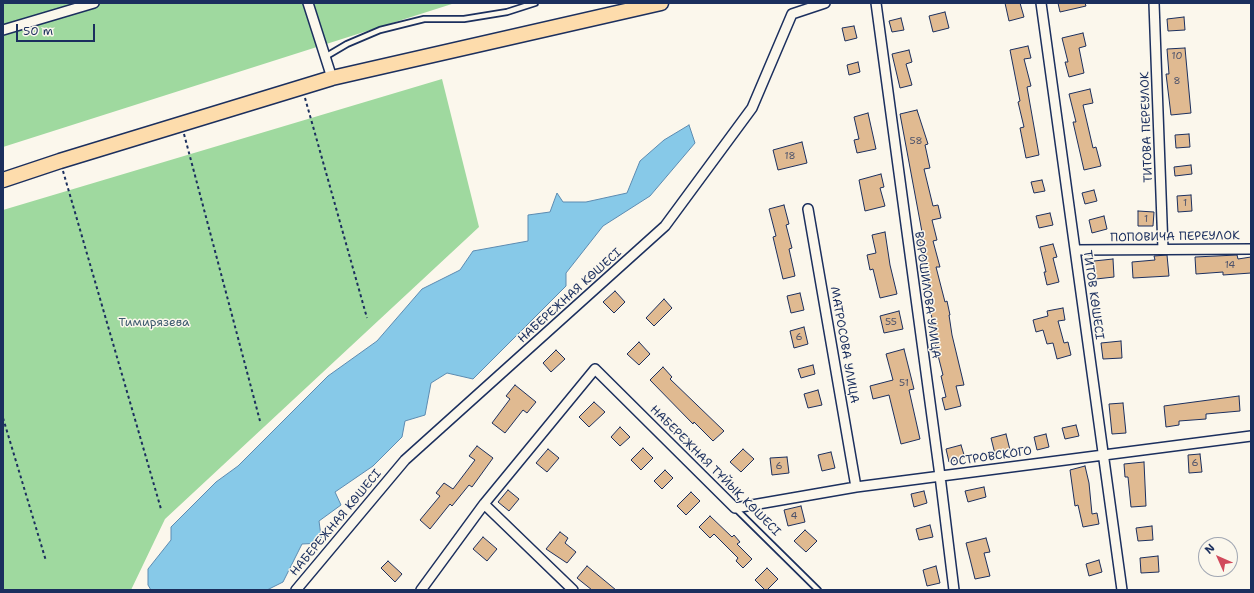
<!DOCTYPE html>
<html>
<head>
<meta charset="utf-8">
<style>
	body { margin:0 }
	#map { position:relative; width:1254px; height:593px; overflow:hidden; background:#fbf7ec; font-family:"Shantell Sans",sans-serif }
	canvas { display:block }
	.frame { position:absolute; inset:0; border:4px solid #1b2f5e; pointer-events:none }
	.north { position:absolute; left:1198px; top:537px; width:40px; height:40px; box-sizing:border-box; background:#fbf7ec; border:1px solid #a1a7b3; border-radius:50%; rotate:315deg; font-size:11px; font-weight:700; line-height:16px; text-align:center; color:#1b2f5e }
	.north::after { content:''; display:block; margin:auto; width:14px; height:18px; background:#d1495b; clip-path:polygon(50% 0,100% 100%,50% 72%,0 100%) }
	.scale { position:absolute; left:16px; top:24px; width:79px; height:18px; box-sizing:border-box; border:2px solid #1b2f5e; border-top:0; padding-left:5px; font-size:12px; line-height:14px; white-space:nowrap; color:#1b2f5e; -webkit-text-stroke:3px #fbf7ec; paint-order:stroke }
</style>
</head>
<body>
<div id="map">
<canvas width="1254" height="593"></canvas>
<div class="frame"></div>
<div class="north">N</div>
<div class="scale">50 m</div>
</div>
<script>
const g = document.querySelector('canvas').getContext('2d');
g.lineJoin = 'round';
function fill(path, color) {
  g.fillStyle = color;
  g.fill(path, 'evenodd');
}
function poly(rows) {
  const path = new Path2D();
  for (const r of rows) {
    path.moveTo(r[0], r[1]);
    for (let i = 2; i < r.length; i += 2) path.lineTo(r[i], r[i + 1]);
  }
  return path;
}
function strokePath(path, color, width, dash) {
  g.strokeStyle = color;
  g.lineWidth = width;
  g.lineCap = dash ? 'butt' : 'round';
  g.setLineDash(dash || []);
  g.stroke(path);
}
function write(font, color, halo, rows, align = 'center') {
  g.font = font + ' "Shantell Sans",sans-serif';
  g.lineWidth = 3;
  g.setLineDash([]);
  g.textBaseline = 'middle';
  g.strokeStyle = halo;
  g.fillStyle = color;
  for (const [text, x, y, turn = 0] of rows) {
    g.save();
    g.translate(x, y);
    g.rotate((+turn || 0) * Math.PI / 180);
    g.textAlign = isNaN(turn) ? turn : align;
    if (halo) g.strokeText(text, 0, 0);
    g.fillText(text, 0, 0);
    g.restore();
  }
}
fill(poly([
	[3,3,455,3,3,147],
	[442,79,479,227,165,519,131,590,3,590,3,210]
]), '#9fd99f');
const water = poly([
	[689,125,695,143,650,196,603,226,566,273,566,286,473,379,447,373,431,383,425,415,405,421,402,437,373,466,335,492,341,505,319,521,322,543,302,544,283,582,267,590,151,590,148,585,148,569,171,540,171,527,216,482,238,466,328,376,377,341,422,289,460,270,473,251,528,241,528,215,550,212,557,193,563,202,586,202,627,193,640,161,664,140,689,125]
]);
fill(water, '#87c9e8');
strokePath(water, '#5c8bb1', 1);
const building = poly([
	[1005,3,1020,3,1024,17,1009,21,1005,3],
	[1058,3,1085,3,1086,6,1060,12,1058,3],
	[945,12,949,28,933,32,929,16,945,12],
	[1184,17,1185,30,1168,31,1167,19,1184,17],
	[901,18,904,30,892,32,889,21,901,18],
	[854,26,857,38,845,41,842,28,854,26],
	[1083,33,1086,46,1079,48,1084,73,1069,77,1065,62,1068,62,1062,38,1083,33],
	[1028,46,1031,58,1024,59,1031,86,1027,87,1039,155,1026,158,1020,128,1024,127,1018,102,1020,101,1010,50,1028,46],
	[1185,48,1191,113,1171,115,1166,74,1169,74,1167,49,1185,48],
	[909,50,912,62,906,64,912,85,900,88,892,54,909,50],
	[858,62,860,72,849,75,847,65,858,62],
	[1090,89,1093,103,1083,105,1093,148,1096,147,1101,166,1084,170,1073,122,1076,122,1069,94,1090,89],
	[917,110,928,144,925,145,930,168,924,169,933,206,938,205,941,218,932,220,937,240,933,241,940,267,936,267,945,302,947,301,950,315,949,315,952,335,964,385,956,386,961,406,945,410,942,398,946,397,941,376,943,375,931,328,934,327,929,305,933,304,918,233,922,232,900,114,917,110],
	[868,113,876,149,857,153,854,140,859,139,854,117,868,113],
	[1189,134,1190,147,1176,148,1175,135,1189,134],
	[802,142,807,163,778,170,773,150,802,142],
	[1191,165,1192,174,1175,176,1174,167,1191,165],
	[881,174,884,187,880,188,885,206,865,211,859,180,881,174],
	[1042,180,1045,191,1034,193,1031,182,1042,180],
	[1094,190,1097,201,1085,204,1082,193,1094,190],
	[1191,195,1192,211,1178,212,1177,196,1191,195],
	[784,205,789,224,786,225,792,248,789,249,795,276,783,279,773,237,776,236,769,209,784,205],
	[1138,211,1154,212,1153,226,1138,226,1138,211],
	[1050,213,1053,225,1039,228,1036,216,1050,213],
	[1104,216,1107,229,1092,233,1089,220,1104,216],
	[885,232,890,265,897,294,880,298,873,269,870,270,867,255,876,253,872,235,885,232],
	[1053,244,1057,257,1053,258,1059,282,1047,285,1044,272,1046,272,1040,247,1053,244],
	[1167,255,1169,276,1133,278,1132,262,1155,260,1154,256,1167,255],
	[1237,255,1238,259,1251,257,1251,273,1223,275,1223,272,1196,274,1195,257,1237,255],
	[1113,259,1114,277,1096,279,1094,261,1113,259],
	[615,291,625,302,614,313,603,302,615,291],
	[800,293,804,310,791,313,787,296,800,293],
	[664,299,672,308,654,326,646,318,664,299],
	[1063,308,1065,320,1058,321,1064,343,1068,342,1071,355,1057,359,1053,343,1047,344,1043,330,1036,332,1033,320,1048,316,1047,311,1063,308],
	[899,311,903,329,884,333,880,316,899,311],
	[804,327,808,344,794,348,790,331,804,327],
	[1121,341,1122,358,1103,359,1101,343,1121,341],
	[639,342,650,354,639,365,627,354,639,342],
	[904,349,914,389,909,390,920,439,901,444,889,395,873,399,870,386,893,380,886,354,904,349],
	[556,350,565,359,551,372,543,363,556,350],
	[813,365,815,374,801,378,798,369,813,365],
	[663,367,672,377,670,379,724,431,713,441,694,422,693,424,650,380,663,367],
	[515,385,536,402,527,413,523,410,505,433,492,423,510,399,506,396,515,385],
	[818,390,822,405,808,408,804,394,818,390],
	[1239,396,1240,411,1206,414,1206,419,1179,421,1179,425,1166,427,1164,406,1239,396],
	[594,402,605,412,589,427,579,417,594,402],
	[1123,403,1126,433,1112,434,1109,404,1123,403],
	[1076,425,1079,436,1065,439,1062,428,1076,425],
	[620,427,630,437,620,446,611,437,620,427],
	[1006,434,1010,450,995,454,991,438,1006,434],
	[1046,434,1049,447,1037,450,1034,437,1046,434],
	[961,445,965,458,949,462,946,449,961,445],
	[477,446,493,458,472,487,469,485,452,506,450,504,430,529,420,520,440,496,436,493,444,483,453,489,475,460,469,456,477,446],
	[643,448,653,458,641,470,631,460,643,448],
	[548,449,559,458,547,472,536,463,548,449],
	[743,449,754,459,741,472,730,462,743,449],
	[831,452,835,468,822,471,818,455,831,452],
	[1200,454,1202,472,1189,473,1188,455,1200,454],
	[787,457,789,473,772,475,770,458,787,457],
	[1144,462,1146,506,1131,507,1128,477,1125,477,1124,464,1144,462],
	[1085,466,1089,483,1092,514,1097,513,1099,524,1083,527,1078,505,1075,506,1070,470,1085,466],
	[665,470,673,478,662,489,654,481,665,470],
	[984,487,986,497,968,502,965,491,984,487],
	[508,490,519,499,509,511,498,502,508,490],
	[924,491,927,503,914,507,911,494,924,491],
	[691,492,700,501,686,515,677,506,691,492],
	[801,506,805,522,788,526,784,510,801,506],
	[710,516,732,537,734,535,740,542,737,544,752,559,743,568,736,561,738,558,714,534,710,538,699,527,710,516],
	[930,525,933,537,919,540,916,529,930,525],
	[1152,526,1153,540,1138,541,1136,528,1152,526],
	[805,530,817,541,806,552,794,541,805,530],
	[560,532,568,538,565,543,576,552,567,563,546,549,560,532],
	[483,537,497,549,487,561,473,549,483,537],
	[986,538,990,552,984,553,990,576,975,579,966,543,986,538],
	[1158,556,1159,572,1141,573,1140,558,1158,556],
	[1099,560,1102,572,1089,576,1086,564,1099,560],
	[388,561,402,574,395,582,381,568,388,561],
	[587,566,616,590,592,590,577,578,587,566],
	[936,566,940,583,927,586,923,570,936,566],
	[767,568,778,579,767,590,765,590,755,580,767,568]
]);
fill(building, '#e0ba91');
strokePath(building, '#1b2f5e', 1);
const service = poly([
	[325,57,347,44,380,30,424,19,464,19,507,12,535,3],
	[735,508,818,590]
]);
const minor = poly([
	[308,3,332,78],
	[876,3,940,476,954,590],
	[1041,3,1122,590],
	[1154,3,1163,249],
	[3,30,94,3],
	[808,209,856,487],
	[1075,250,1251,249],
	[484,504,573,590],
	[296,590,405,460,665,226,752,108,792,14,825,3],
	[421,590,484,504,595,369,735,508,856,487,1251,436]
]);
const trunk = poly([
	[3,180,60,161,332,78,661,3]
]);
strokePath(service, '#1b2f5e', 8);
strokePath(minor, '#1b2f5e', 12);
strokePath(trunk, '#1b2f5e', 17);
strokePath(poly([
	[305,98,367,318],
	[184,134,260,421],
	[63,171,161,509],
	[3,418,46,561]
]), '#1b2f5e', 2, [3, 3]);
strokePath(service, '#fbf7ec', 4.5);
strokePath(minor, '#fbf7ec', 9);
strokePath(trunk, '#fddcac', 14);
write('10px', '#4c526b', null, [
	["10",1177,56],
	["8",1177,81],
	["58",916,141],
	["18",790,156],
	["1",1185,203],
	["1",1146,219],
	["14",1230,265],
	["55",891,322],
	["6",799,337],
	["51",904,383],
	["6",1195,463],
	["6",779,466],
	["4",794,516]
]);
write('12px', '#1b2f5e', '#fbf7ec', [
	["ТИТОВА ПЕРЕУЛОК",1147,127,-92],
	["ПОПОВИЧА ПЕРЕУЛОК",1175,237,-1],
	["ВОРОШИЛОВА УЛИЦА",927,295,82],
	["ТИТОВ КӨШЕСІ",1093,295,82],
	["НАБЕРЕЖНАЯ КӨШЕСІ",570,296,-42],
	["МАТРОСОВА УЛИЦА",844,345,80],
	["ОСТРОВСКОГО",991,457,-8],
	["НАБЕРЕЖНАЯ ТҰЙЫҚ КӨШЕСІ",715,471,45],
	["НАБЕРЕЖНАЯ КӨШЕСІ",336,523,-50]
]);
write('12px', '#3c5a6e', '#fbf7ec', [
	["Тимирязева",154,323]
]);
</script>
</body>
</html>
